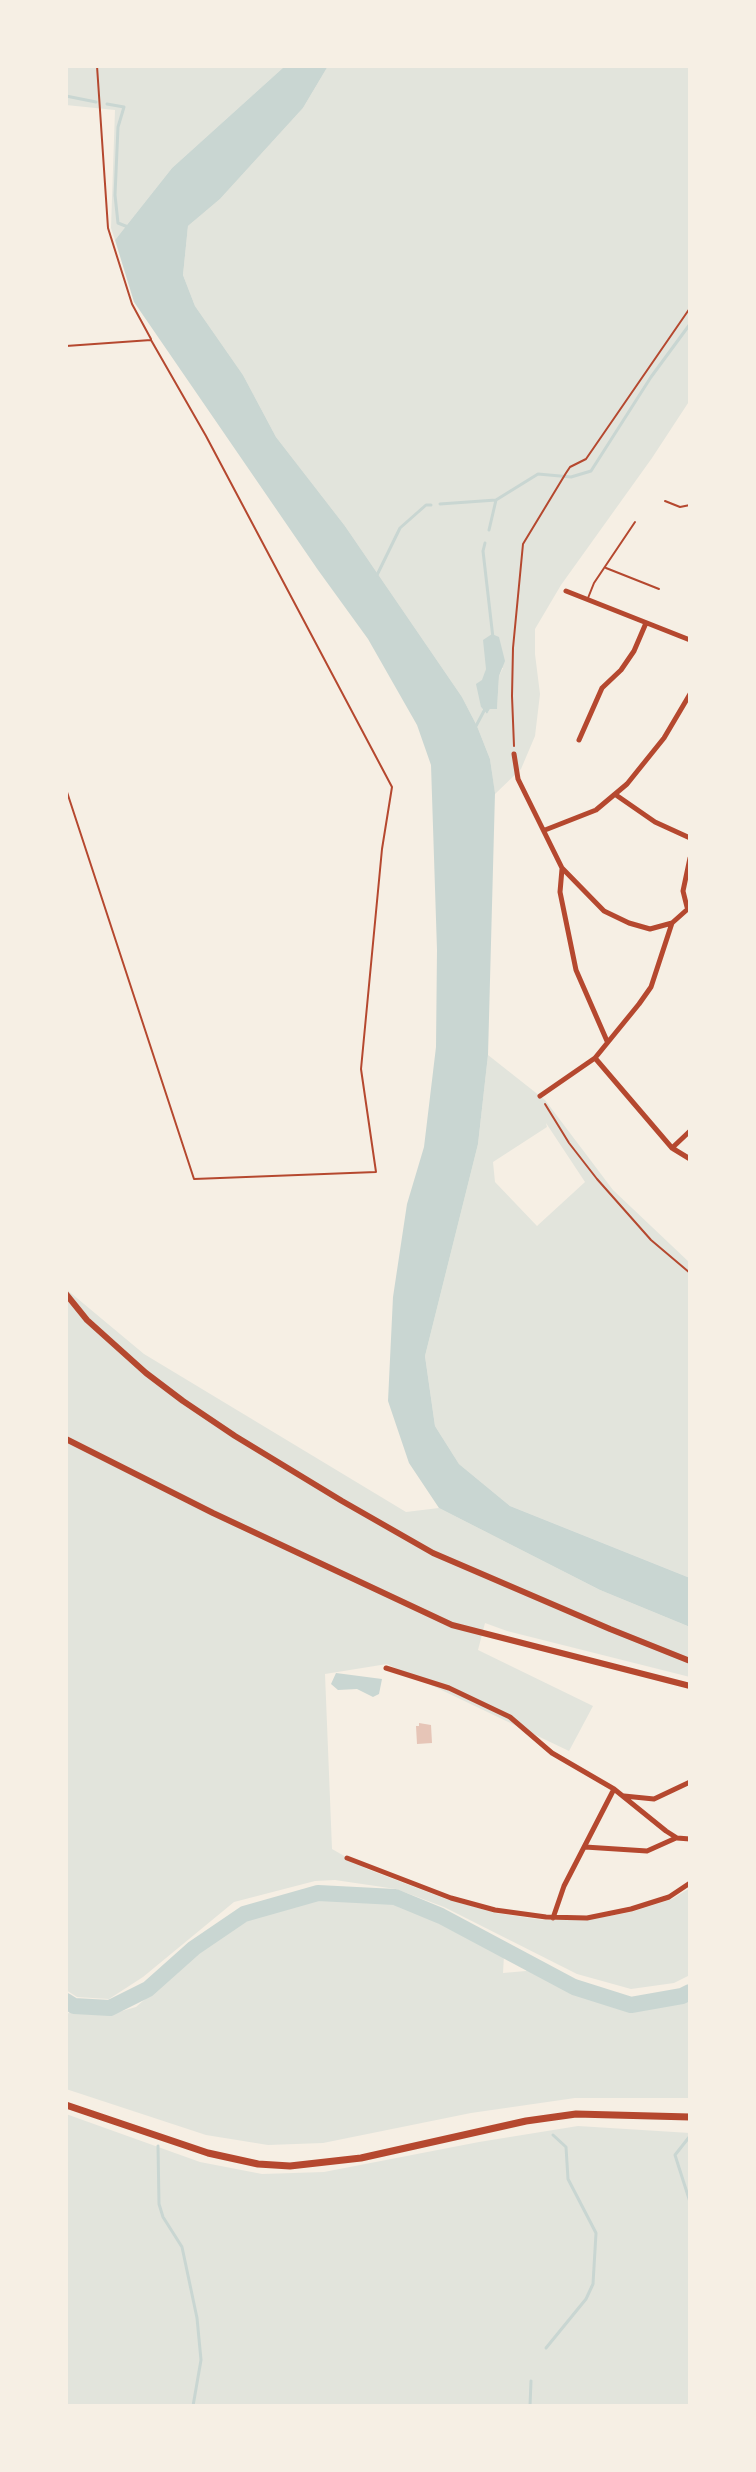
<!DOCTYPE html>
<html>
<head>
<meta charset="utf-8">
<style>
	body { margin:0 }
	#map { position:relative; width:756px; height:2472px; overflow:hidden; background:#f6efe4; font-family:"Archivo Narrow",sans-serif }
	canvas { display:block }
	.frame { position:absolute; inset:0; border:68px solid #f6efe4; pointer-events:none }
</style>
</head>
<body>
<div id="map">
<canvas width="756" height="2472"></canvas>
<div class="frame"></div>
</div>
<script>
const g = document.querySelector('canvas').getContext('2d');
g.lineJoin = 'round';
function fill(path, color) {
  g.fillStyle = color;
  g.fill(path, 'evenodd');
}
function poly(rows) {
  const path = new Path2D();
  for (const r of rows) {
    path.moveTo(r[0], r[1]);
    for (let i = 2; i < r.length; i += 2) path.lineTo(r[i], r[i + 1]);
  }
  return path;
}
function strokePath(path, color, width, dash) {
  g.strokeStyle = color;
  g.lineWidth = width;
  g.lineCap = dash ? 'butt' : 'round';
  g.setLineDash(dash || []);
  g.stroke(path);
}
fill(poly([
	[66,66,285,66,172,168,115,240,111,228,115,110,66,105],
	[328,66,690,66,690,400,652,458,561,585,535,629,535,654,540,694,535,736,521,769,495,794,490,759,477,726,462,697,345,526,276,437,243,375,195,306,183,275,188,226,220,199,303,108],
	[503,668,499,676,497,708,490,709,487,714,481,707,486,669],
	[488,1055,545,1100,613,1190,690,1263,690,1578,510,1506,459,1464,435,1426,425,1356,478,1144],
	[546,1123,585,1182,537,1226,495,1182,493,1162,547,1127],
	[66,1289,144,1354,406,1512,439,1508,600,1590,690,1627,690,1677,507,1631,485,1623,478,1650,593,1706,569,1751,387,1664,325,1674,332,1849,367,1869,446,1899,496,1913,543,1920,587,1920,631,1912,672,1899,690,1888,690,1975,674,1983,631,1989,577,1974,444,1907,396,1889,335,1880,315,1881,234,1902,143,1977,109,1999,77,1997,66,1990],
	[316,1896,393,1899,504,1955,503,1973,526,1971,528,1966,571,1990,631,2007,684,2001,690,1997,690,2098,575,2098,471,2113,323,2143,268,2145,206,2135,66,2089,66,2015,70,2012,108,2015,136,2007,200,1951,247,1917],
	[66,2114,200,2162,262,2174,324,2172,479,2142,578,2126,690,2133,690,2406,66,2406]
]), '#e2e4dc');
fill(poly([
	[285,66,328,66,303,108,220,199,188,226,183,275,195,306,243,375,276,437,345,526,462,697,477,726,490,759,495,793,488,1055,478,1144,425,1356,435,1426,459,1464,510,1506,690,1578,690,1627,600,1590,439,1508,409,1463,388,1401,393,1297,407,1204,424,1147,436,1047,437,950,431,765,417,725,368,639,318,570,134,302,115,240,172,168],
	[492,634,499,637,505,661,499,676,497,709,490,709,487,714,481,707,476,684,482,680,486,669,483,640],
	[336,1673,382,1679,379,1694,373,1697,357,1689,338,1690,331,1684]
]), '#c9d6d2');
strokePath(poly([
	[66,96,96,102],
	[107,104,124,107,118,127,115,195,118,223,128,227],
	[440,504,496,500],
	[489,530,496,500,538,474,571,477,591,471,651,377,690,324],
	[485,543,483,551,493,638],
	[377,575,400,528,426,505,431,505],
	[476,726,485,709],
	[690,2136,675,2155,690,2202],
	[158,2146,159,2204,163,2217,182,2247,197,2318,201,2360,193,2406],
	[546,2348,586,2299,593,2284,596,2233,568,2179,566,2147,553,2135],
	[530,2406,531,2381]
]), '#c9d6d2', 3);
strokePath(poly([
	[66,2001,74,2006,110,2008,148,1989,194,1948,244,1914,318,1893,395,1897,441,1916,574,1987,631,2005,682,1996,690,1992]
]), '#c9d6d2', 16);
fill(poly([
	[419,1723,431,1725,432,1743,417,1744,416,1726,419,1726]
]), '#e6c5b7');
strokePath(poly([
	[97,66,108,228,132,304,151,339],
	[66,346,151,340,206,436,392,787,382,849,361,1069,376,1172,194,1179,66,789],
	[514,746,512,696,513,648,523,544,566,473,570,467,586,459,690,308],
	[545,1104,569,1143,597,1179,651,1240,690,1273]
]), '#b5482f', 2);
strokePath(poly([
	[665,501,680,507,690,505],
	[606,568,659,589],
	[588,598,594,583,635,522]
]), '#b5482f', 2);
strokePath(poly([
	[566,591,690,640],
	[579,740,602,688,621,670,634,651,646,623],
	[514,754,518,779,562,868,604,911,629,923,650,929,672,923],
	[616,795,655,822,690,838],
	[545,830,596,810,627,784,664,738,690,694],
	[562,869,560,892,576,970,607,1041],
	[687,907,683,891,690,858],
	[595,1058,672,1148,690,1159],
	[540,1096,595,1058,639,1004,651,987,672,923,690,907],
	[672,1148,690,1131],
	[386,1668,449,1688,510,1717,552,1753,614,1789,666,1831,677,1838,690,1839],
	[624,1796,654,1799,690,1782],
	[585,1847,647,1851,676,1838],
	[347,1858,451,1898,495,1910,546,1917,587,1918,631,1909,669,1897,690,1883],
	[553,1918,564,1886,614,1789]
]), '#b5482f', 5);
strokePath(poly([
	[66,1294,87,1320,146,1373,183,1401,235,1436,342,1501,433,1553,610,1629,690,1661],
	[66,1439,213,1513,452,1625,690,1686]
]), '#b5482f', 6);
strokePath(poly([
	[66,2105,208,2153,258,2164,290,2166,361,2158,526,2121,576,2114,690,2117]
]), '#b5482f', 7);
</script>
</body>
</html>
